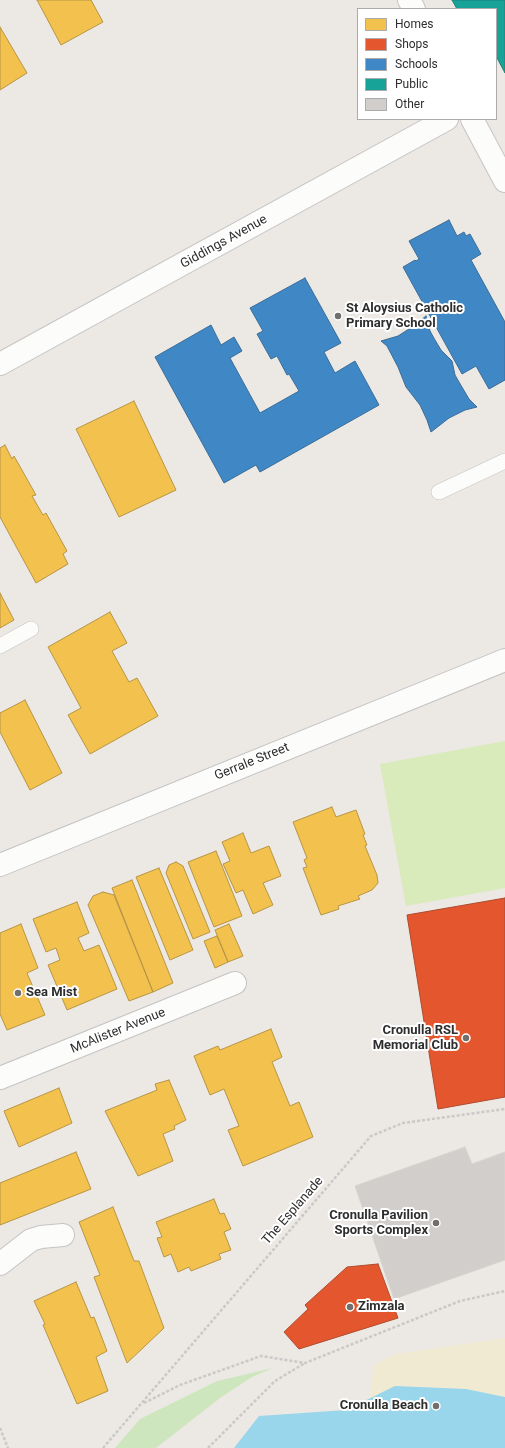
<!DOCTYPE html>
<html>
<head>
<meta charset="utf-8">
<style>
	body { margin:0 }
	#map { position:relative; width:505px; height:1448px; overflow:hidden; background:#ece8e4; font-family:Roboto,sans-serif }
	canvas { display:block }
	.legend { position:absolute; left:357px; top:8px; width:140px; height:112px; box-sizing:border-box; background:#fff; border:1px solid #ababab; margin:0; padding:5px 7px; list-style:none; font-size:12px; color:#2e2e2e }
	.legend li { display:flex; align-items:center; gap:8px; height:20px }
	.legend b { width:20px; border:1px solid #ababab }
</style>
</head>
<body>
<div id="map">
<canvas width="505" height="1448"></canvas>
<ul class="legend">
<li><b style="height:11px;background:#f2c14e"></b>Homes</li>
<li><b style="height:11px;background:#e4572e"></b>Shops</li>
<li><b style="height:11px;background:#3f88c5"></b>Schools</li>
<li><b style="height:11px;background:#17a398"></b>Public</li>
<li><b style="height:11px;background:#d1cecb"></b>Other</li>
</ul>
</div>
<script>
const g = document.querySelector('canvas').getContext('2d');
g.lineJoin = 'round';
function fill(path, color) {
  g.fillStyle = color;
  g.fill(path, 'evenodd');
}
function poly(rows) {
  const path = new Path2D();
  for (const r of rows) {
    path.moveTo(r[0], r[1]);
    for (let i = 2; i < r.length; i += 2) path.lineTo(r[i], r[i + 1]);
  }
  return path;
}
function strokePath(path, color, width, dash) {
  g.strokeStyle = color;
  g.lineWidth = width;
  g.lineCap = dash ? 'butt' : 'round';
  g.setLineDash(dash || []);
  g.stroke(path);
}
function write(font, color, halo, rows, align = 'center') {
  g.font = font + ' Roboto,sans-serif';
  g.lineWidth = 4;
  g.setLineDash([]);
  g.textBaseline = 'middle';
  g.strokeStyle = halo;
  g.fillStyle = color;
  for (const [text, x, y, turn = 0] of rows) {
    g.save();
    g.translate(x, y);
    g.rotate((+turn || 0) * Math.PI / 180);
    g.textAlign = isNaN(turn) ? turn : align;
    if (halo) g.strokeText(text, 0, 0);
    g.fillText(text, 0, 0);
    g.restore();
  }
}
fill(poly([
	[273,1368,252,1377,220,1398,156,1448,115,1448,140,1419,217,1381]
]), '#cee6be');
fill(poly([
	[505,1338,505,1448,362,1448,374,1365,395,1354]
]), '#f0ead3');
fill(poly([
	[505,741,505,888,406,906,380,764]
]), '#d9eabb');
fill(poly([
	[395,1386,466,1389,505,1397,505,1448,234,1448,259,1416,346,1410]
]), '#99d6ec');
const homes = poly([
	[37,0,91,0,103,22,61,45,37,0],
	[0,27,27,73,0,90,0,27],
	[134,401,176,490,119,517,76,429,134,401],
	[5,445,12,459,14,456,36,495,32,496,43,515,46,513,67,551,63,554,68,564,36,583,0,517,0,448,5,445],
	[0,593,14,620,0,628,0,593],
	[110,612,127,643,112,651,129,682,137,678,158,716,90,754,68,715,81,708,48,647,110,612],
	[25,700,62,773,30,790,0,732,0,713,25,700],
	[332,807,336,817,356,810,365,834,363,835,367,845,365,846,377,875,378,883,372,890,358,896,360,899,338,906,339,909,321,915,303,868,307,867,304,860,307,858,293,822,332,807],
	[243,833,251,853,269,846,281,876,263,883,273,905,253,914,243,890,236,893,223,864,230,861,222,842,243,833],
	[216,851,242,916,214,927,188,862,216,851],
	[176,862,183,866,210,932,193,939,166,873,169,865,176,862],
	[159,868,193,950,170,960,136,877,159,868],
	[132,880,173,983,153,992,112,888,132,880],
	[103,892,114,895,153,992,129,1001,88,905,93,896,103,892],
	[77,902,89,933,78,938,84,951,99,945,117,989,67,1010,48,965,60,960,56,948,46,952,33,919,77,902],
	[21,924,38,968,27,973,45,1015,7,1030,0,1014,0,933,21,924],
	[229,924,243,956,228,962,215,930,229,924],
	[217,936,228,962,215,968,204,941,217,936],
	[271,1029,282,1057,272,1062,290,1106,299,1102,313,1137,243,1166,228,1130,239,1126,224,1089,210,1095,194,1056,218,1046,220,1050,271,1029],
	[169,1080,186,1120,174,1126,175,1129,163,1134,173,1161,138,1176,105,1111,157,1090,155,1084,169,1080],
	[59,1088,72,1123,19,1147,4,1111,59,1088],
	[76,1152,91,1189,0,1225,0,1183,76,1152],
	[214,1199,220,1214,224,1213,231,1229,224,1232,231,1250,219,1254,221,1259,191,1271,189,1267,178,1272,171,1254,164,1257,157,1238,162,1237,156,1222,214,1199],
	[113,1207,134,1261,139,1261,164,1328,127,1363,94,1277,100,1275,79,1222,113,1207],
	[76,1282,91,1318,94,1317,107,1351,96,1357,108,1391,77,1404,43,1325,45,1324,34,1301,76,1282]
]);
fill(homes, '#f2c14e');
strokePath(homes, '#b79544', 1);
const shops = poly([
	[505,898,505,1097,438,1109,407,915,505,898],
	[378,1264,398,1318,299,1349,284,1332,308,1309,305,1305,347,1267,378,1264]
]);
fill(shops, '#e4572e');
strokePath(shops, '#ad4b2e', 1);
const schools = poly([
	[449,220,457,236,464,232,466,236,470,234,481,254,471,260,505,322,505,380,489,389,476,366,462,374,403,267,415,260,416,261,419,259,409,241,449,220],
	[305,278,341,343,324,352,335,373,355,361,379,405,260,472,256,465,224,483,155,357,211,325,221,345,234,337,242,351,230,358,260,413,299,391,289,374,287,375,277,356,271,359,257,334,263,331,250,308,305,278],
	[426,316,430,331,435,340,441,350,452,361,455,375,459,382,469,399,477,407,465,410,449,418,431,432,427,420,420,405,406,387,398,367,387,346,381,341,398,336,412,327,426,316]
]);
fill(schools, '#3f88c5');
strokePath(schools, '#3a6d98', 1);
const public = poly([
	[452,0,505,0,505,73,496,56,496,9,457,9,452,0]
]);
fill(public, '#17a398');
strokePath(public, '#1e8078', 1);
const building = poly([
	[465,1147,472,1164,505,1152,505,1260,394,1299,355,1186,465,1147]
]);
fill(building, '#d1cecb');
strokePath(building, '#d7d4d0', 1);
const lane = poly([
	[439,492,505,461],
	[0,646,31,629]
]);
const street = poly([
	[409,0,414,9],
	[472,119,505,181],
	[0,364,447,119],
	[0,1078,235,983],
	[0,1264,31,1240,41,1237,63,1235]
]);
const secondary = poly([
	[0,865,505,660]
]);
strokePath(lane, '#c5c4c5', 16);
strokePath(street, '#c5c4c5', 24);
strokePath(secondary, '#c5c4c5', 24);
strokePath(poly([
	[144,1403,180,1385,261,1356,305,1363,460,1301,505,1291],
	[0,1428,8,1448],
	[103,1448,371,1136,403,1123,505,1109],
	[208,1448,275,1381,305,1363]
]), '#c9c9c8', 2.5, [3, 2]);
strokePath(lane, '#fcfcfb', 15);
strokePath(street, '#fcfcfb', 22);
strokePath(secondary, '#fcfcfb', 22);
for (const [x, y, r, color] of [
	[338,316,4,"#706f6e"],
	[18,993,4,"#706f6e"],
	[466,1038,4,"#706f6e"],
	[436,1223,4,"#706f6e"],
	[350,1307,4,"#706f6e"],
	[436,1406,4,"#706f6e"]
]) {
  const dot = new Path2D();
  dot.arc(x, y, r, 0, 2 * Math.PI);
  g.fillStyle = color;
  g.fill(dot);
  strokePath(dot, '#fff', 1.5);
}
write('13px', '#2e2e2e', '#fff', [
	["Giddings Avenue",224,242,-29],
	["Gerrale Street",252,762,-22],
	["McAlister Avenue",118,1031,-22],
	["The Esplanade",293,1211,-49]
]);
write('bold 13px', '#2e2e2e', '#fff', [
	["St Aloysius Catholic",346,309],
	["Primary School",346,324],
	["Sea Mist",26,993],
	["Cronulla RSL",458,1031,"right"],
	["Memorial Club",458,1046,"right"],
	["Cronulla Pavilion",428,1216,"right"],
	["Sports Complex",428,1231,"right"],
	["Zimzala",358,1307],
	["Cronulla Beach",428,1406,"right"]
], 'left');
</script>
</body>
</html>
